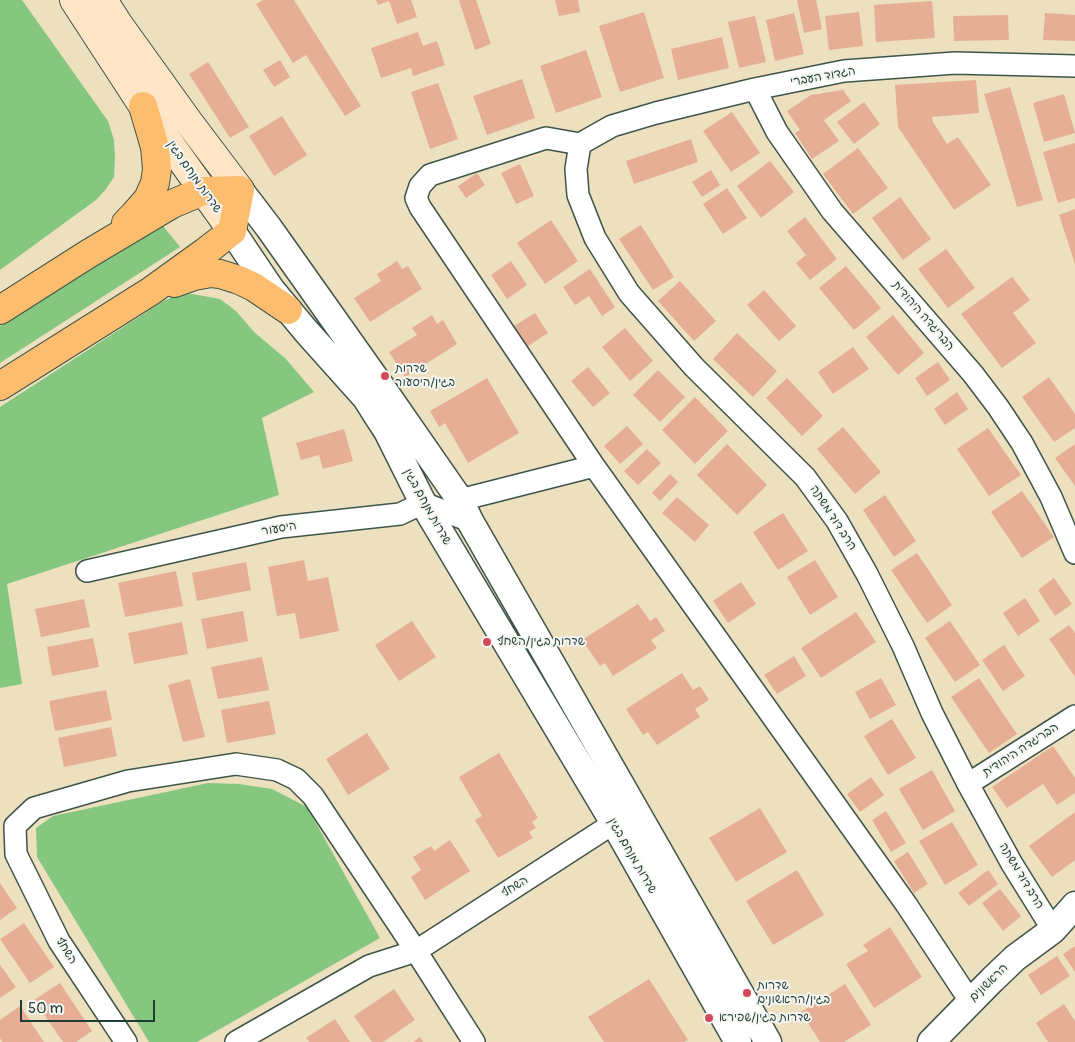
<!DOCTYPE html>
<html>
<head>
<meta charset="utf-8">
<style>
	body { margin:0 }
	#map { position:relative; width:1075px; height:1042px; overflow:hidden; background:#ede0bf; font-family:Pangolin,sans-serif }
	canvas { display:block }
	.scale { position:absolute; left:20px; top:1000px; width:135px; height:22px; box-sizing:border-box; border:2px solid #1f3d34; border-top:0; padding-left:6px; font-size:15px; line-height:18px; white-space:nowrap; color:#1f3d34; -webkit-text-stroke:4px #f6f6f2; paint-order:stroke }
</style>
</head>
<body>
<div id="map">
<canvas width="1075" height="1042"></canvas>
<div class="scale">50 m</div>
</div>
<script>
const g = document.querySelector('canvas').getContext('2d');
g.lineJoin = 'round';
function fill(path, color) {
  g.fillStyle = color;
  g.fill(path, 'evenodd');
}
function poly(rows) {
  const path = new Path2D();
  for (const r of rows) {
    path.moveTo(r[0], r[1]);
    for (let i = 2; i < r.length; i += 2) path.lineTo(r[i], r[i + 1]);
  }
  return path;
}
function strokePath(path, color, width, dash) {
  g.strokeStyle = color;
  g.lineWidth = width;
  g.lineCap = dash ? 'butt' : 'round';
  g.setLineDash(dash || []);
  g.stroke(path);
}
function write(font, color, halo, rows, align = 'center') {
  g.font = font + ' Pangolin,"Playpen Sans Hebrew",sans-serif';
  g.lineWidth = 4;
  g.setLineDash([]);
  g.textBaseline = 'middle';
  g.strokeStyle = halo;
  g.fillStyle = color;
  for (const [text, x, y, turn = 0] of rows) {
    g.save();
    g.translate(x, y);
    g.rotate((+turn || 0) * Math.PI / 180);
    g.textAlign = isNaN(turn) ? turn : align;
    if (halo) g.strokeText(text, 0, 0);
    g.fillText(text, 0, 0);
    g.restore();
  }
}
fill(poly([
	[0,0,22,0,108,121,114,140,115,158,114,177,106,189,96,200,0,270],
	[163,226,180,247,0,363,0,326,132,242],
	[187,293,220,299,236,311,254,332,286,359,314,392,262,418,279,495,7,584,22,684,0,688,0,407,165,300],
	[208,783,239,784,272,789,307,807,380,938,197,1042,149,1042,37,857,36,828,53,816]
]), '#86c780');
fill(poly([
	[263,0,294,0,361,106,345,116,306,55,293,63,256,4],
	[376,0,411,0,417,17,397,24,389,1,378,5],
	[459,0,476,0,491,44,475,50],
	[555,0,578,0,580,12,559,16],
	[797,0,816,0,822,29,804,33],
	[932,1,935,38,876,42,874,5],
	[644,12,664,78,620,92,599,26],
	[859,12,863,46,829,50,825,16],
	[794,13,804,54,775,61,766,20],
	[1045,13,1075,15,1075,41,1043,40],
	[1008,15,1009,40,954,41,953,16],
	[755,16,766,62,739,68,728,22],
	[418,32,423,46,437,41,445,65,413,76,411,68,381,78,371,48],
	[722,37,729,68,678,80,671,49],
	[586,50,602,97,556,113,540,66],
	[280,60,290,77,274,87,263,70],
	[208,62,249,127,230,138,189,74],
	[522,79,535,118,487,135,473,96],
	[976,80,979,113,932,117,933,122,947,144,958,137,991,185,954,210,898,127,895,85],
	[438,83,458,139,430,149,411,92],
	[1010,87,1043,200,1017,207,984,94],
	[843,90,851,101,824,120,839,141,812,159,795,133,800,130,787,111,811,95],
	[1064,94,1075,133,1044,142,1033,103],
	[864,102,880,124,854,144,837,122],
	[732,112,760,153,731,172,703,131],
	[282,116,307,155,274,176,249,136],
	[691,139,698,162,634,184,626,161],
	[1075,143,1075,198,1058,203,1043,152],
	[858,148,888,188,853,214,823,174],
	[770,161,794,192,761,218,737,186],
	[520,164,534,196,516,204,501,173],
	[711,170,720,185,702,197,692,182],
	[477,173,485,185,466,198,458,186],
	[727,188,747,218,723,234,703,204],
	[900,197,931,239,903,260,872,218],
	[1075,209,1075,264,1059,215],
	[805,217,837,259,810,280,796,263,806,255,787,231],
	[551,220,578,261,545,284,517,243],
	[641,225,674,277,653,290,619,239],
	[946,249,975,288,948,308,918,269],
	[397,261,402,269,408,266,422,289,370,322,354,298,381,281,377,274],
	[511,261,527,285,507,299,491,275],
	[846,266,881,308,854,330,819,288],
	[590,269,615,307,602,316,589,296,575,305,563,287],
	[1012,277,1030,300,1013,313,1036,343,1002,368,961,314],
	[680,281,716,321,694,341,658,301],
	[764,290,796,326,779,341,747,305],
	[535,313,548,333,525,348,511,328],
	[432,315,437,324,443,320,457,344,405,377,389,352,417,335,412,328],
	[893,315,924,353,898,375,866,337],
	[625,328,653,361,630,381,602,347],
	[737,333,777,371,753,397,713,359],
	[853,347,869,369,833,394,818,372],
	[938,362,950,380,927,396,915,378],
	[588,367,610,393,593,407,571,381],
	[658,370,685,397,660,422,633,395],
	[1049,377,1075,414,1075,428,1054,442,1022,397],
	[487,378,519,433,468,463,445,423,439,427,430,411],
	[787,378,823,416,802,436,766,398],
	[957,392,968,409,945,425,934,409],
	[695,397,728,431,695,464,662,430],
	[627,426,643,444,620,464,604,446],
	[843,427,881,472,855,494,817,449],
	[988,428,1021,475,989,496,957,449],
	[344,429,353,461,323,469,319,455,301,460,296,443],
	[727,444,767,485,737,515,697,475],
	[1075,444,1075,486,1055,458],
	[647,449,661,463,638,485,624,471],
	[670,474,678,482,660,501,652,493],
	[1022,491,1054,537,1022,558,991,512],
	[885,495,916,541,894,557,863,510],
	[677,497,709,525,695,542,662,513],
	[783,513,808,551,778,570,753,532],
	[917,553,952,605,927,623,891,570],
	[304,560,308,581,328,577,339,631,300,639,295,613,277,616,268,567],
	[815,560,838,597,810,615,787,577],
	[246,562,251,590,197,601,192,573],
	[176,571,183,606,125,617,118,583],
	[1054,578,1072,604,1055,616,1038,590],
	[741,582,756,604,728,623,713,601],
	[1025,598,1040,621,1018,636,1003,613],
	[84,599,90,627,41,637,35,609],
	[638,604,650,621,656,617,665,631,651,640,657,648,613,676,605,663,600,666,582,640],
	[243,611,248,641,207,649,201,619],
	[856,612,876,642,821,678,801,648],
	[412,621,436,657,399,681,375,645],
	[950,621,980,665,955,682,925,638],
	[182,622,188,654,134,664,128,633],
	[1069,625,1075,633,1075,677,1049,639],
	[93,638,99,667,52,676,47,647],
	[1004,645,1025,676,1003,691,982,660],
	[794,656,806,676,777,694,764,675],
	[262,657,269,690,218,699,211,667],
	[682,673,693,690,700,686,709,700,695,709,700,717,657,745,648,732,643,735,626,709],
	[881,678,896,705,870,719,855,692],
	[979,678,1017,734,989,753,951,697],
	[190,679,205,737,183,742,168,685],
	[106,690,112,720,55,731,49,701],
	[269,701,276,734,227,743,221,710],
	[892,719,916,758,888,775,864,736],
	[111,727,117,756,64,767,58,738],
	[367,733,390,769,348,795,326,759],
	[1053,746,1075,778,1075,793,1057,805,1043,784,1007,808,992,787],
	[499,753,538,818,532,822,536,828,529,832,533,838,498,858,475,820,482,816,459,777],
	[932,770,955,811,923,830,899,789],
	[871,777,884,795,860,812,847,794],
	[760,808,787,852,736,882,709,838],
	[886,811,906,843,891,852,872,820],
	[1075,812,1075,860,1052,877,1029,846],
	[952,822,978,865,945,885,919,841],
	[450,840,470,871,425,900,411,877,421,870,413,857,431,846,434,851],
	[908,852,928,884,914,893,894,861],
	[797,870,824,915,773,945,746,901],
	[988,870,998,884,969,906,958,893],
	[0,883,17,908,0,920],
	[1000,889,1021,916,1003,931,982,903],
	[24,923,54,967,30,983,0,939],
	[890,927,922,977,874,1008,846,964,868,951,863,945],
	[1075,946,1075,972,1063,954],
	[1057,956,1070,976,1041,995,1028,975],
	[0,965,16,987,0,998],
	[649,979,688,1040,684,1042,604,1042,588,1017],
	[60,983,92,1031,76,1042,63,1042,34,1000],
	[845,984,871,1025,844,1042,820,1042,801,1012],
	[394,989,415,1020,383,1042,372,1042,354,1016],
	[1064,1004,1075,1021,1075,1042,1048,1042,1036,1023],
	[20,1006,44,1042,2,1042,0,1038,0,1020],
	[335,1019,350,1042,309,1042,306,1038],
	[420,1037,423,1042,413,1042]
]), '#e6ae94');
const minor = poly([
	[755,89,777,132,832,211,973,374,998,407,1022,443,1051,497,1075,553],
	[580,144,546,138,430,175,420,186,416,198,420,207,594,466,906,904,970,1001],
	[580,144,576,169,578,195,595,238,629,293,694,367,805,477,837,521,867,574,903,646,932,713,968,784,1012,864,1053,930],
	[580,144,612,126,656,113,755,89,844,71,955,63,1075,66],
	[460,500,594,466],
	[87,571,281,527,400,514,423,503,470,521],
	[968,784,1075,716],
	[126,1042,59,941,16,854,15,826,34,808,128,781,236,764,277,770,296,779,313,796,416,951,474,1042],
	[236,1042,369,966,416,951,614,823]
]);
const tertiary = poly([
	[240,190,269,228,383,389,460,500,470,521,768,1042],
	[232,231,271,289,306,331,366,398,376,414,387,431,423,503,614,823,738,1042],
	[931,1042,992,980,1015,958,1053,930,1075,905]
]);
const secondary = poly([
	[74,0,143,106,232,231],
	[103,0,119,25,188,121,240,190]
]);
const motorway = poly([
	[126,223,134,215,148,199,155,183,157,169,155,147,143,106],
	[174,283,194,276,211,273,220,274,239,280,254,287,288,310],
	[0,310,88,254,172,204,203,191,240,190,232,231,205,252,151,291,0,386]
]);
strokePath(minor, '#3e5549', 24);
strokePath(tertiary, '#3e5549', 29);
strokePath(secondary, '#3e5549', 30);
strokePath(motorway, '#3e5549', 30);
strokePath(minor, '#fff', 21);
strokePath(tertiary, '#fff', 26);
strokePath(secondary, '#fee5c5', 28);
strokePath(motorway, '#fcbd6f', 28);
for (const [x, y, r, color] of [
	[385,376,5,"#d1495b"],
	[487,642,5,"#d1495b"],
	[747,993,5,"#d1495b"],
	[709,1018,5,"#d1495b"]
]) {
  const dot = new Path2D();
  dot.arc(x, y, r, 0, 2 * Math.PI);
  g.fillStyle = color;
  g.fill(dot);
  strokePath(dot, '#f6f6f2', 2);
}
write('12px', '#1f3d34', '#f6f6f2', [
	["הגדוד העברי",823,77,-10],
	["שדרות מנחם בגין",194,177,55],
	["הבריגדה היהודית",923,316,49],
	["שדרות מנחם בגין",427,507,61],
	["הרב דוד משתה",833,518,57],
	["היסעור",279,529,-10],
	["הבריגדה היהודית",1021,750,-33],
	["שדרות מנחם בגין",632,856,60],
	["הרב דוד משתה",1021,876,59],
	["השחף",515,887,-33],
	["השחף",66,951,58],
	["הראשונים",989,983,-44]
]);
write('12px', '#1f3d34', '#f6f6f2', [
	["שדרות",395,369],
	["בגין/היסעור",395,383],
	["שדרות בגין/השחף",497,642],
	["שדרות",757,986],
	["בגין/הראשונים",757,1000],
	["שדרות בגין/שפירא",719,1018]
], 'left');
</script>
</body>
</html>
